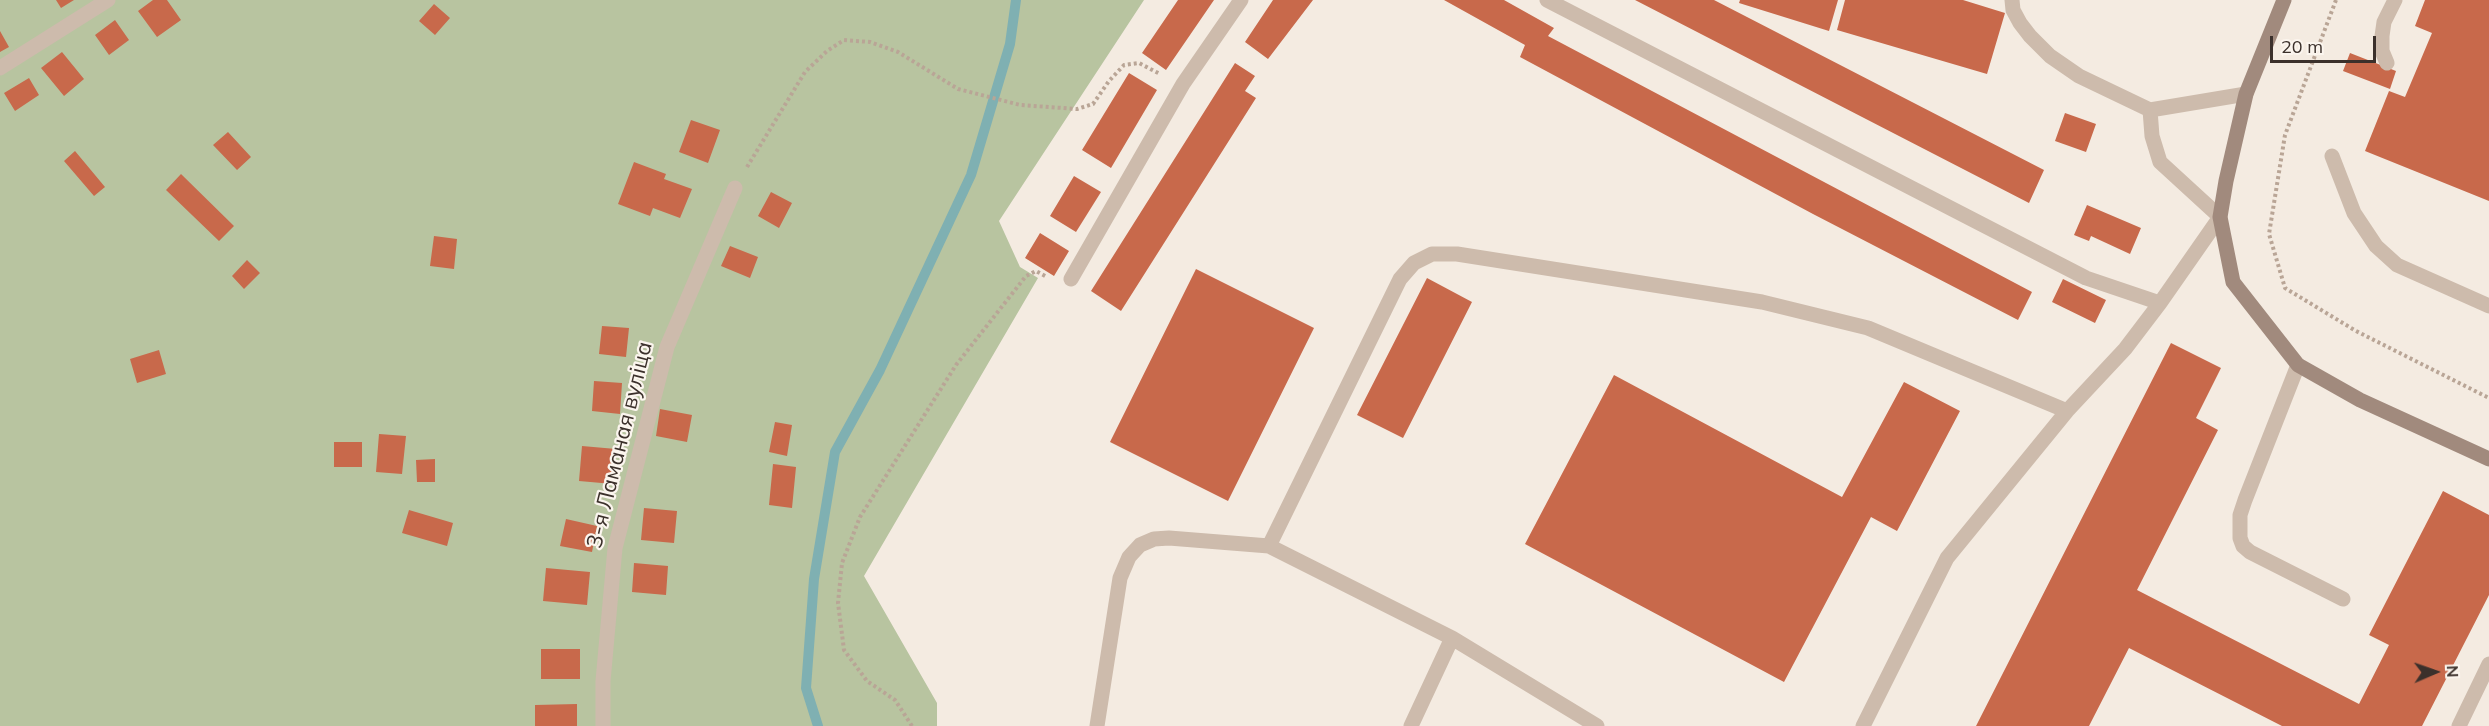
<!DOCTYPE html>
<html>
<head>
<meta charset="utf-8">
<style>
	body { margin:0 }
	#map { position:relative; width:2489px; height:726px; overflow:hidden; background:#f4ebe1; font-family:Mulish,sans-serif }
	canvas { display:block }
	.north { position:absolute; left:2405px; top:642px; width:60px; height:60px; -webkit-text-stroke:4px #fbf5ee; paint-order:stroke; rotate:88deg; font-size:16px; font-weight:700; line-height:24px; text-align:center; color:#3b302b }
	.north::after { content:''; display:block; margin:auto; width:21px; height:27px; background:#3b302b; clip-path:polygon(50% 0,100% 100%,50% 72%,0 100%) }
	.scale { position:absolute; left:2270px; top:36px; width:106px; height:27px; box-sizing:border-box; border:3px solid #3b302b; border-top:0; padding-left:8px; font-size:18px; line-height:21px; white-space:nowrap; color:#3b302b; -webkit-text-stroke:4px #fbf5ee; paint-order:stroke }
</style>
</head>
<body>
<div id="map">
<canvas width="2489" height="726"></canvas>
<div class="north">N</div>
<div class="scale">20 m</div>
</div>
<script>
const g = document.querySelector('canvas').getContext('2d');
g.lineJoin = 'round';
function fill(path, color) {
  g.fillStyle = color;
  g.fill(path, 'evenodd');
}
function poly(rows) {
  const path = new Path2D();
  for (const r of rows) {
    path.moveTo(r[0], r[1]);
    for (let i = 2; i < r.length; i += 2) path.lineTo(r[i], r[i + 1]);
  }
  return path;
}
function strokePath(path, color, width, dash) {
  g.strokeStyle = color;
  g.lineWidth = width;
  g.lineCap = dash ? 'butt' : 'round';
  g.setLineDash(dash || []);
  g.stroke(path);
}
function write(font, color, halo, rows, align = 'center') {
  g.font = font + ' Mulish,sans-serif';
  g.lineWidth = 4.5;
  g.setLineDash([]);
  g.textBaseline = 'middle';
  g.strokeStyle = halo;
  g.fillStyle = color;
  for (const [text, x, y, turn = 0] of rows) {
    g.save();
    g.translate(x, y);
    g.rotate((+turn || 0) * Math.PI / 180);
    g.textAlign = isNaN(turn) ? turn : align;
    if (halo) g.strokeText(text, 0, 0);
    g.fillText(text, 0, 0);
    g.restore();
  }
}
fill(poly([
	[0,0,1144,0,999,221,1020,267,1038,278,864,576,937,703,937,726,0,726]
]), '#b8c4a0');
strokePath(poly([
	[818,726,806,688,814,579,835,452,880,370,971,175,1010,44,1016,0]
]), '#7fb0b2', 10);
fill(poly([
	[56,0,74,0,61,8],
	[153,0,167,0,181,20,157,37,138,11],
	[1178,0,1214,0,1166,70,1142,53],
	[1273,0,1313,0,1268,59,1245,42],
	[1444,0,1504,0,1554,28,1548,36,2032,292,2018,320,1813,214,1520,57,1525,45],
	[1635,0,1714,0,2044,170,2029,203],
	[1740,0,1838,0,1829,31,1739,3],
	[1845,0,1963,0,2005,13,1987,74,1837,30],
	[2425,0,2489,0,2489,201,2365,151,2389,91,2405,97,2432,33,2415,26],
	[434,4,450,18,435,35,419,21],
	[115,20,129,40,109,55,95,35],
	[0,31,9,47,0,52],
	[62,52,84,79,64,96,41,68],
	[2350,53,2396,71,2390,89,2343,71],
	[1235,63,1255,76,1245,91,1256,98,1121,311,1091,291],
	[1129,73,1157,90,1111,168,1082,150],
	[29,78,39,95,15,111,4,93],
	[2065,113,2096,124,2086,152,2055,141],
	[691,120,720,130,708,163,679,152],
	[228,132,251,157,237,170,213,145],
	[75,151,105,187,94,196,64,161],
	[634,162,666,174,664,179,692,189,680,218,653,208,650,216,618,204],
	[181,174,234,226,219,241,166,190],
	[1074,176,1101,192,1076,232,1050,216],
	[771,192,792,203,779,228,758,216],
	[2087,205,2141,228,2130,254,2091,236,2089,241,2074,235],
	[1040,233,1069,251,1054,276,1025,258],
	[434,236,457,239,454,269,430,266],
	[730,246,758,257,750,278,721,266],
	[247,260,260,273,244,289,232,276],
	[1196,269,1314,328,1228,501,1110,442],
	[1427,278,1472,302,1403,438,1357,415],
	[2063,279,2106,300,2095,323,2052,302],
	[602,326,629,328,626,357,599,354],
	[2171,343,2221,368,2196,418,2218,430,2137,590,2359,704,2389,645,2369,635,2443,491,2489,515,2489,595,2422,726,2282,726,2129,648,2089,726,1976,726],
	[159,350,166,374,137,383,130,359],
	[1614,375,1842,497,1904,382,1960,411,1897,531,1871,517,1784,682,1525,544],
	[594,381,622,383,620,414,592,411],
	[660,409,692,415,687,442,656,436],
	[775,422,792,425,787,456,769,452],
	[379,434,406,436,402,474,376,472],
	[334,442,362,442,362,467,334,467],
	[582,446,616,449,613,484,579,481],
	[435,459,435,482,417,482,416,460],
	[773,464,796,467,792,508,769,505],
	[644,508,677,511,674,543,641,540],
	[409,510,453,523,447,546,402,533],
	[566,519,597,526,592,552,560,546],
	[634,563,668,566,666,595,632,592],
	[546,568,590,572,587,605,543,601],
	[541,649,580,649,580,679,541,679],
	[577,704,577,726,535,726,535,705]
]), '#c8694b');
strokePath(poly([
	[2336,0,2285,135,2269,234,2285,288,2356,331,2489,398],
	[747,167,805,72,827,51,844,40,870,42,898,52,958,89,1020,105,1077,109,1093,104,1109,81,1124,65,1139,63,1160,74],
	[912,726,895,700,867,681,844,650,838,603,842,563,860,517,956,365,1026,276,1036,271,1047,277]
]), '#b9a596', 4, [3, 3]);
strokePath(poly([
	[1547,0,2086,278,2160,303,2220,217,2160,162,2152,136,2150,110],
	[2012,0,2013,10,2020,23,2030,36,2050,56,2079,76,2150,110,2246,94],
	[2387,63,2382,51,2382,36,2384,22,2395,0],
	[0,68,108,0],
	[2332,156,2354,213,2376,246,2397,265,2489,306],
	[1071,279,1183,84,1241,0],
	[2298,365,2245,500,2240,515,2240,538,2243,546,2250,552,2343,599],
	[1269,546,1400,279,1414,263,1432,254,1457,254,1762,302,1868,328,2067,411],
	[1452,638,1597,726],
	[603,726,603,681,615,548,667,347,735,188],
	[1097,726,1120,578,1129,557,1140,545,1154,539,1169,538,1269,546,1452,638,1411,726],
	[1863,726,1947,558,2067,411,2125,349,2160,303],
	[2459,726,2489,664]
]), '#cdbbac', 15);
strokePath(poly([
	[2284,0,2246,94,2226,181,2220,217,2233,282,2298,365,2360,400,2489,459]
]), '#a18a7d', 15);
write('22px', '#3b302b', '#fbf5ee', [
	["3-я Ламаная вуліца",620,445,-76]
]);
</script>
</body>
</html>
